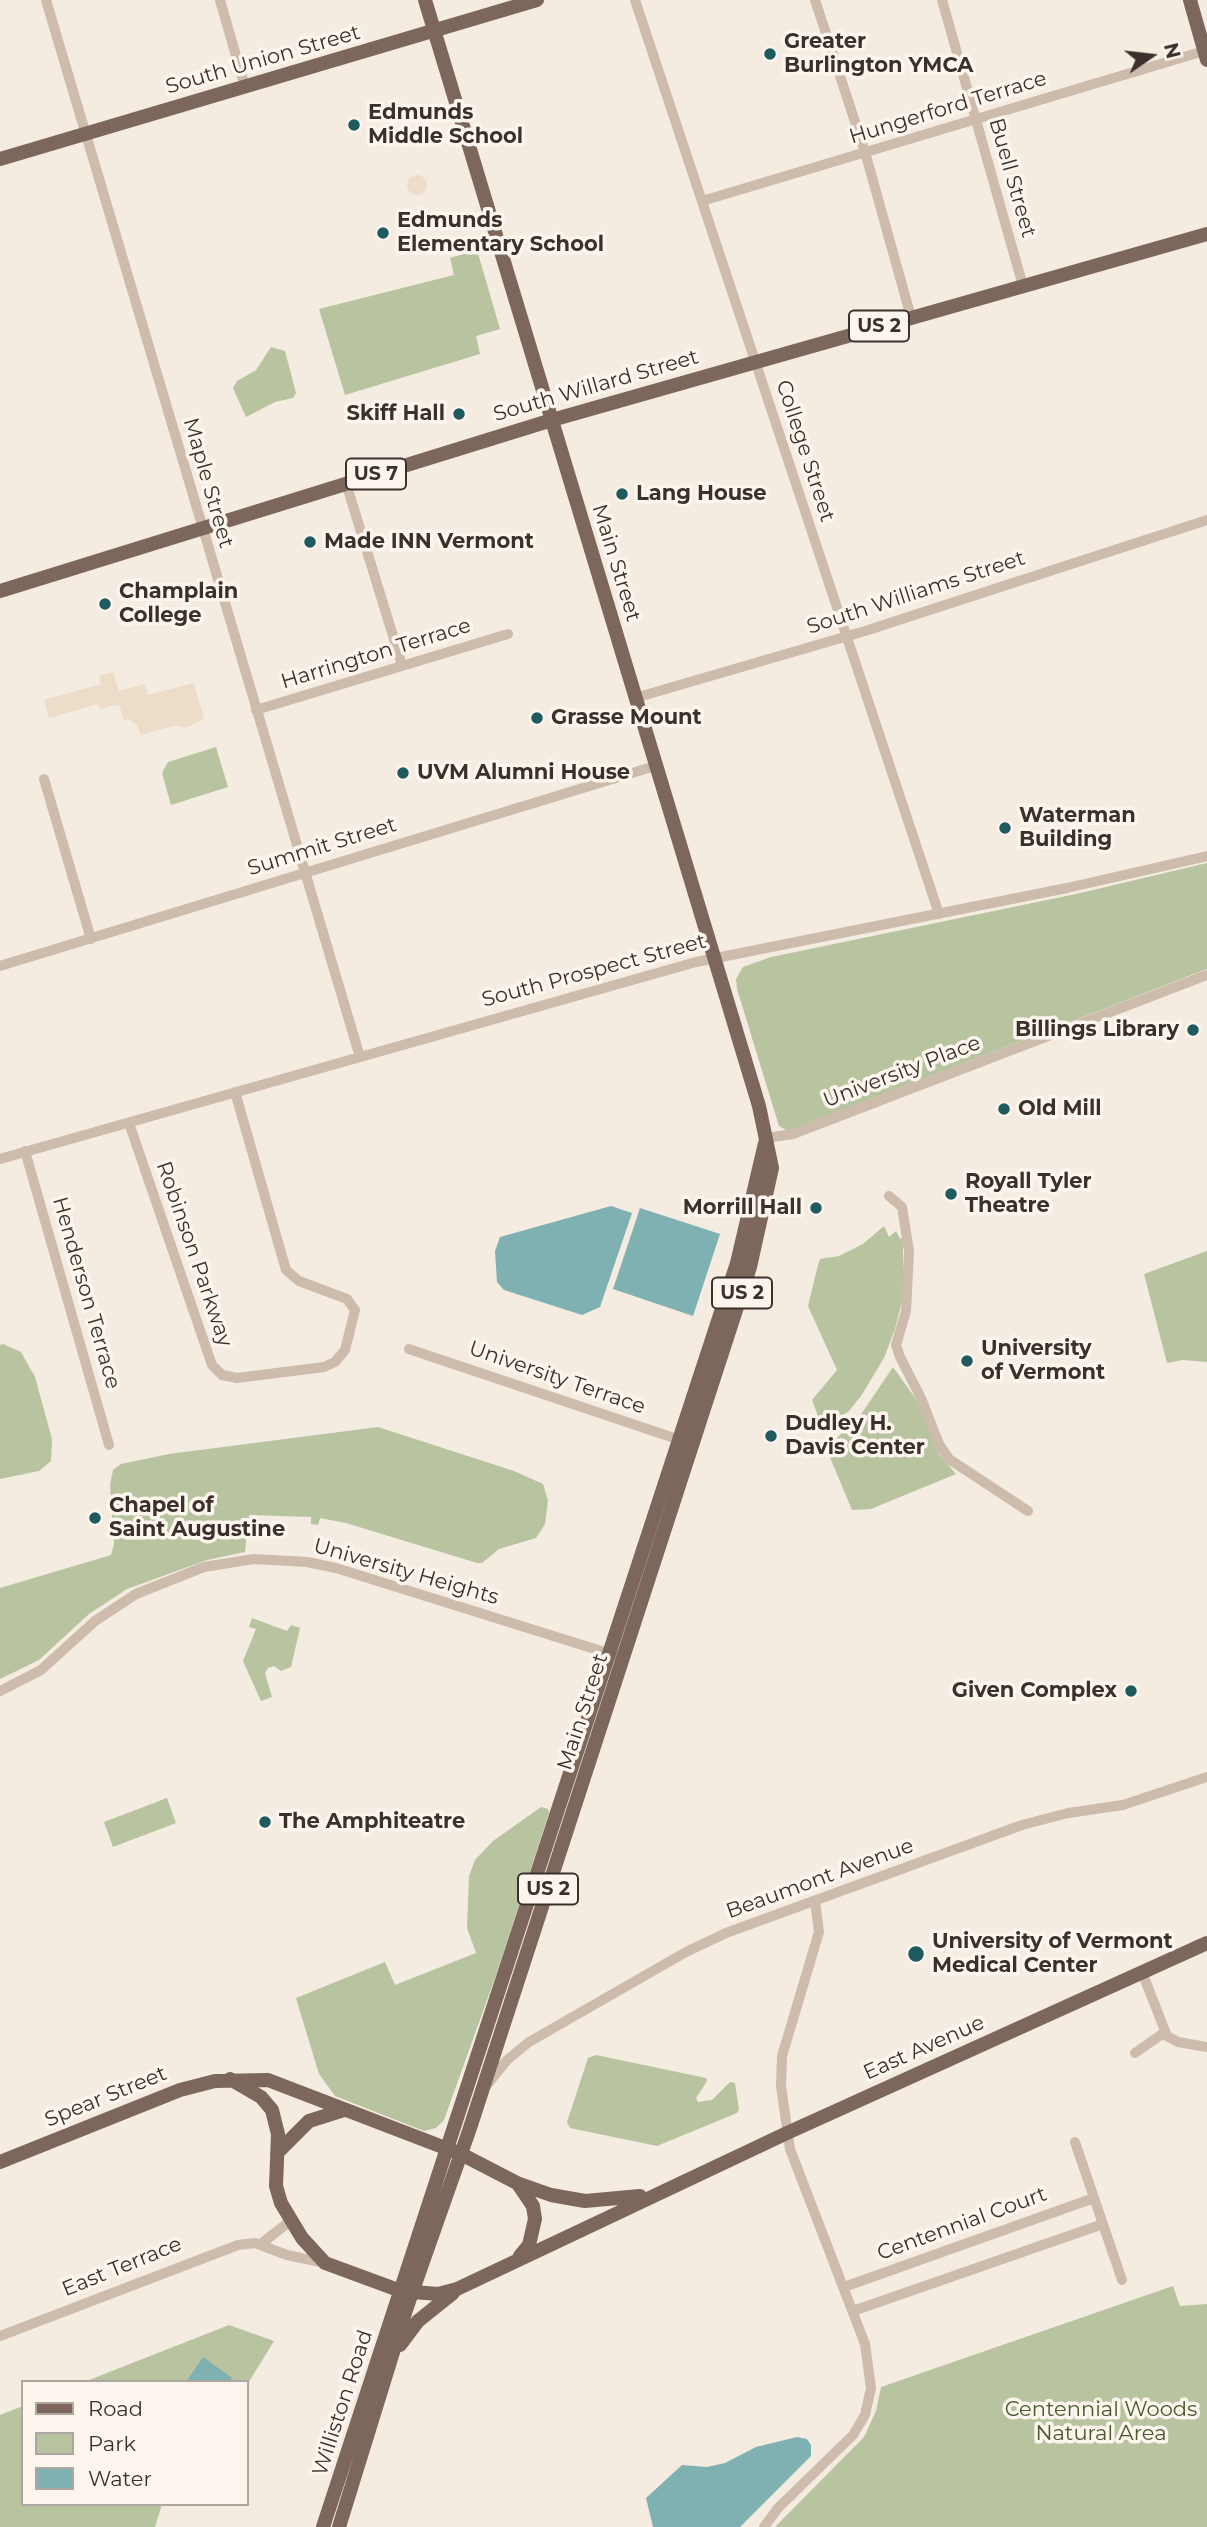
<!DOCTYPE html>
<html>
<head>
<meta charset="utf-8">
<style>
	body { margin:0 }
	#map { position:relative; width:1207px; height:2527px; overflow:hidden; background:#f4ebe1; font-family:Montserrat,sans-serif }
	canvas { display:block }
	.legend { position:absolute; left:21px; top:2380px; width:228px; height:126px; box-sizing:border-box; background:#fbf5ee; border:2px solid #aea6a0; margin:0; padding:9px 12px; list-style:none; font-size:21px; color:#3b302b }
	.legend li { display:flex; align-items:center; gap:14px; height:35px }
	.legend b { width:35px; border:2px solid #aea6a0 }
	.north { position:absolute; left:1116px; top:21px; width:70px; height:70px; -webkit-text-stroke:5px #fbf5ee; paint-order:stroke; rotate:76deg; font-size:19px; font-weight:700; line-height:28px; text-align:center; color:#3b302b }
	.north::after { content:''; display:block; margin:auto; width:24px; height:32px; background:#3b302b; clip-path:polygon(50% 0,100% 100%,50% 72%,0 100%) }
</style>
</head>
<body>
<div id="map">
<canvas width="1207" height="2527"></canvas>
<ul class="legend">
<li><b style="height:9px;background:#7d675c"></b>Road</li>
<li><b style="height:19px;background:#b8c4a0"></b>Park</li>
<li><b style="height:19px;background:#7fb0b2"></b>Water</li>
</ul>
<div class="north">N</div>
</div>
<script>
const g = document.querySelector('canvas').getContext('2d');
g.lineJoin = 'round';
function fill(path, color) {
  g.fillStyle = color;
  g.fill(path, 'evenodd');
}
function poly(rows) {
  const path = new Path2D();
  for (const r of rows) {
    if (r.length === 3) {
      path.moveTo(r[0] + r[2], r[1]);
      path.arc(r[0], r[1], r[2], 0, 2 * Math.PI);
      continue;
    }
    path.moveTo(r[0], r[1]);
    for (let i = 2; i < r.length; i += 2) path.lineTo(r[i], r[i + 1]);
  }
  return path;
}
function strokePath(path, color, width, dash) {
  g.strokeStyle = color;
  g.lineWidth = width;
  g.lineCap = dash ? 'butt' : 'round';
  g.setLineDash(dash || []);
  g.stroke(path);
}
function write(font, color, halo, rows, align = 'center') {
  g.font = font + ' Montserrat,sans-serif';
  g.lineWidth = 7;
  g.setLineDash([]);
  g.textBaseline = 'middle';
  g.strokeStyle = halo;
  g.fillStyle = color;
  for (const [text, x, y, turn = 0] of rows) {
    g.save();
    g.translate(x, y);
    g.rotate((+turn || 0) * Math.PI / 180);
    g.textAlign = isNaN(turn) ? turn : align;
    if (halo) g.strokeText(text, 0, 0);
    g.fillText(text, 0, 0);
    g.restore();
  }
}
fill(poly([
	[477,250,500,329,476,336,480,354,345,395,319,309,454,275,450,258],
	[271,347,285,351,296,393,293,398,275,402,246,417,233,388,237,381,256,370],
	[216,747,228,787,171,805,162,773,168,762],
	[1207,863,1207,969,788,1131,779,1126,737,989,736,979,743,967,771,957,1076,894],
	[884,1226,889,1237,896,1231,900,1239,903,1237,903,1297,895,1329,884,1358,861,1396,849,1411,823,1429,812,1400,837,1370,808,1306,818,1265,820,1259,839,1256,863,1244],
	[1207,1251,1207,1362,1183,1360,1167,1363,1144,1274],
	[3,1344,21,1352,35,1377,52,1439,51,1461,39,1471,0,1479,0,1345],
	[893,1367,921,1406,939,1454,956,1474,871,1509,852,1510,829,1455,834,1450,835,1440,862,1413],
	[378,1427,514,1471,543,1484,548,1501,545,1524,536,1538,499,1549,482,1563,477,1563,346,1523,320,1518,318,1525,311,1524,311,1517,249,1515,245,1552,207,1560,127,1589,89,1614,39,1660,0,1679,0,1588,111,1555,114,1544,110,1485,113,1470,121,1464,169,1454],
	[252,1618,287,1631,291,1625,300,1628,291,1667,281,1671,274,1666,268,1668,265,1673,272,1697,261,1701,243,1661,256,1629,249,1627],
	[167,1798,176,1823,113,1847,104,1822],
	[541,1807,548,1809,549,1813,496,1975,444,2120,436,2128,424,2131,335,2096,319,2074,296,1998,385,1962,395,1985,476,1953,467,1928,469,1876,475,1860,493,1841],
	[596,2055,706,2078,707,2081,696,2098,698,2102,712,2100,730,2082,735,2083,739,2109,737,2113,657,2146,570,2128,567,2122,588,2058],
	[1173,2286,1180,2306,1207,2304,1207,2527,775,2527,864,2437,876,2411,881,2387],
	[229,2325,274,2341,247,2385,247,2382,84,2382],
	[23,2406,23,2504,162,2504,155,2527,0,2527,0,2415]
]), '#b8c4a0');
fill(poly([
	[417,185,10],
	[113,672,119,691,145,684,148,695,194,683,204,719,186,728,176,725,141,735,137,724,134,724,129,719,124,721,119,704,100,709,98,704,49,718,44,700,101,684,99,676]
]), '#ecdcc8');
fill(poly([
	[611,1206,632,1213,600,1307,582,1315,504,1290,497,1282,495,1251,500,1237],
	[640,1208,720,1234,693,1316,613,1289],
	[203,2357,232,2378,229,2382,186,2382],
	[797,2437,807,2439,811,2445,811,2456,740,2527,653,2527,646,2498,682,2465,707,2467,725,2463,756,2447]
]), '#7fb0b2');
strokePath(poly([
	[46,0,360,1057],
	[220,0,245,87],
	[635,0,939,914],
	[815,0,865,152,911,317],
	[942,0,1023,286],
	[702,201,1204,51],
	[346,483,402,665],
	[635,698,865,631,1207,520],
	[256,710,508,634],
	[44,779,91,939],
	[0,966,655,766],
	[129,1123,212,1365,222,1375,237,1378,324,1367,335,1362,345,1350,355,1310,347,1299,299,1281,286,1270,235,1092],
	[766,1138,793,1134,1207,975],
	[25,1151,109,1445],
	[0,1159,696,962,1067,888,1207,856],
	[889,1196,902,1207,909,1251,906,1311,896,1345,900,1357,921,1398,939,1444,949,1459,1028,1511],
	[409,1349,683,1441],
	[0,1691,41,1670,95,1621,136,1594,204,1567,254,1559,307,1562,336,1568,614,1655],
	[1142,1972,1167,2036,1178,2042,1207,2047],
	[1135,2053,1165,2032],
	[486,2086,507,2060,529,2042,686,1952,726,1933,1022,1825,1068,1813,1123,1805,1207,1777],
	[1075,2142,1122,2280],
	[261,2244,290,2221],
	[844,2287,1094,2198],
	[853,2311,1103,2224],
	[0,2336,238,2245,255,2243,287,2255,325,2263],
	[764,2527,778,2508,853,2435,865,2415,871,2388,865,2344,790,2149,781,2086,782,2056,819,1932,815,1902]
]), '#cdbbac', 10);
strokePath(poly([
	[1190,0,1207,60],
	[0,159,537,0],
	[0,591,552,420,1207,234],
	[230,2079,261,2097,272,2110,278,2134,276,2186,281,2203,302,2238,325,2263,401,2291,438,2294,457,2289,787,2133,1207,1943],
	[277,2153,309,2121,344,2110],
	[0,2162,180,2090,215,2081,268,2080,461,2154,517,2183,551,2195,585,2201,640,2196],
	[518,2184,533,2206,535,2219,529,2245,520,2256],
	[400,2345,418,2321,453,2293],
	[323,2527,737,1263,765,1143],
	[339,2527,407,2307,469,2131,750,1267,772,1168,759,1106,425,0]
]), '#7d675c', 14);
for (const [x, y, r, color] of [
	[770,54,7,"#1f5a5e"],
	[354,125,7,"#1f5a5e"],
	[383,233,7,"#1f5a5e"],
	[459,414,7,"#1f5a5e"],
	[622,494,7,"#1f5a5e"],
	[310,542,7,"#1f5a5e"],
	[105,604,7,"#1f5a5e"],
	[537,718,7,"#1f5a5e"],
	[403,773,7,"#1f5a5e"],
	[1005,828,7,"#1f5a5e"],
	[1193,1030,7,"#1f5a5e"],
	[1004,1109,7,"#1f5a5e"],
	[951,1194,7,"#1f5a5e"],
	[816,1208,7,"#1f5a5e"],
	[967,1361,7,"#1f5a5e"],
	[771,1436,7,"#1f5a5e"],
	[95,1518,7,"#1f5a5e"],
	[1131,1691,7,"#1f5a5e"],
	[265,1822,7,"#1f5a5e"],
	[916,1954,9,"#1f5a5e"]
]) {
  const dot = new Path2D();
  dot.arc(x, y, r, 0, 2 * Math.PI);
  g.fillStyle = color;
  g.fill(dot);
  strokePath(dot, '#fbf5ee', 2.5);
}
for (const [x, y, w] of [
	[879,326,60],
	[376,474,60],
	[742,1293,60],
	[548,1889,60]
]) {
  const box = new Path2D();
  box.roundRect(x - w / 2, y - 15.5, w, 31, 5);
  g.fillStyle = '#fbf5ee';
  g.fill(box);
  strokePath(box, '#3b302b', 2);
}
write('bold 19px', '#3b302b', null, [
	["US 2",879,326],
	["US 7",376,474],
	["US 2",742,1293],
	["US 2",548,1889]
]);
write('bold 21px', '#3b302b', '#fbf5ee', [
	["Greater",784,42],
	["Burlington YMCA",784,66],
	["Edmunds",368,113],
	["Middle School",368,137],
	["Edmunds",397,221],
	["Elementary School",397,245],
	["Skiff Hall",445,414,"right"],
	["Lang House",636,494],
	["Made INN Vermont",324,542],
	["Champlain",119,592],
	["College",119,616],
	["Grasse Mount",551,718],
	["UVM Alumni House",417,773],
	["Waterman",1019,816],
	["Building",1019,840],
	["Billings Library",1179,1030,"right"],
	["Old Mill",1018,1109],
	["Royall Tyler",965,1182],
	["Theatre",965,1206],
	["Morrill Hall",802,1208,"right"],
	["University",981,1349],
	["of Vermont",981,1373],
	["Dudley H.",785,1424],
	["Davis Center",785,1448],
	["Chapel of",109,1506],
	["Saint Augustine",109,1530],
	["Given Complex",1117,1691,"right"],
	["The Amphiteatre",279,1822],
	["University of Vermont",932,1942],
	["Medical Center",932,1966]
], 'left');
write('21px', '#3b302b', '#fbf5ee', [
	["South Union Street",263,60,-16],
	["Hungerford Terrace",948,108,-17],
	["Buell Street",1012,178,74],
	["South Willard Street",596,386,-16],
	["College Street",805,451,72],
	["Maple Street",208,483,74],
	["Main Street",616,563,73],
	["South Williams Street",916,593,-18],
	["Harrington Terrace",376,654,-17],
	["Summit Street",322,847,-17],
	["South Prospect Street",594,971,-15],
	["University Place",902,1072,-21],
	["Robinson Parkway",194,1254,71],
	["Henderson Terrace",86,1293,74],
	["University Terrace",557,1378,19],
	["University Heights",406,1572,16],
	["Main Street",583,1712,-72],
	["Beaumont Avenue",820,1879,-20],
	["East Avenue",924,2048,-24],
	["Spear Street",106,2097,-22],
	["Centennial Court",962,2224,-20],
	["East Terrace",122,2267,-22],
	["Williston Road",343,2403,-72]
]);
write('21px', '#4a5a2e', '#fbf5ee', [
	["Centennial Woods",1101,2410],
	["Natural Area",1101,2434]
]);
</script>
</body>
</html>
